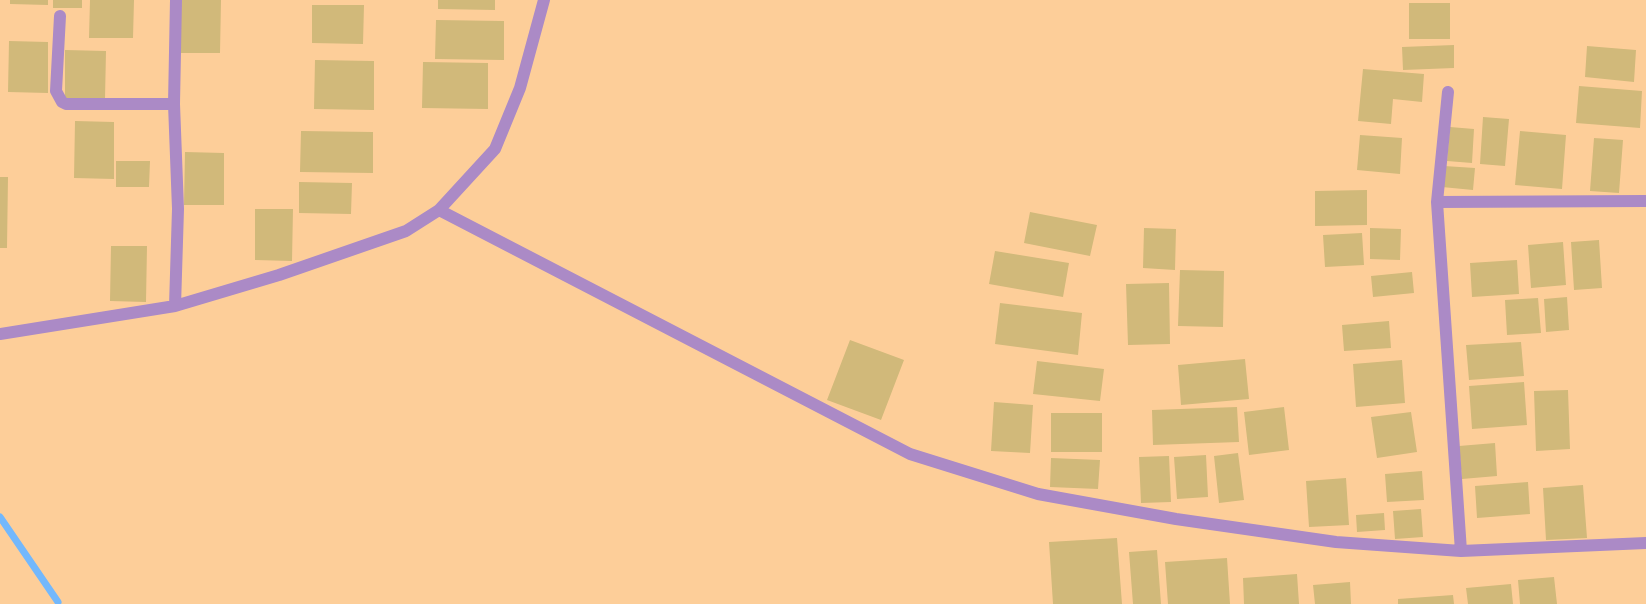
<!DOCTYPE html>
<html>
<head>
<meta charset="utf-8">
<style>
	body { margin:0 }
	canvas { display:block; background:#fdce99 }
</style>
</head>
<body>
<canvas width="1646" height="604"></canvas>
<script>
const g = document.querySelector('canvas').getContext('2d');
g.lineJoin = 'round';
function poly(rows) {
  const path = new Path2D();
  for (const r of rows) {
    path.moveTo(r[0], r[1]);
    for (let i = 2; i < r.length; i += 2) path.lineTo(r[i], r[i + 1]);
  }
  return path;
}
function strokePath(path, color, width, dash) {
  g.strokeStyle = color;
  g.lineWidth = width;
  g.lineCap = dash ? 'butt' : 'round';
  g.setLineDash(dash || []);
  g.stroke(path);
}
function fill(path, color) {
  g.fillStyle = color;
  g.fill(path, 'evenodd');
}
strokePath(poly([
	[0,517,58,602]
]), '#73b8fc', 7);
fill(poly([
	[10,0,48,0,48,5,10,4],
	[53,0,82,0,82,8,53,8],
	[90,0,134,0,133,38,89,38],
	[180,0,221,0,220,53,179,53],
	[438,0,495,0,495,10,438,9],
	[1409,3,1450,3,1450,39,1409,39],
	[312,5,364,5,363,44,312,43],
	[436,20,504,21,504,60,435,59],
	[9,41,48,42,48,93,8,92],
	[1454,45,1454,68,1403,70,1402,47],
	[1587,46,1636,50,1634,82,1585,77],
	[65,50,106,51,105,99,65,98],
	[315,60,374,61,374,110,314,109],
	[423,62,488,63,488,109,422,108],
	[1363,69,1424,74,1422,102,1393,99,1391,124,1358,121],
	[1579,86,1642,91,1640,128,1576,123],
	[1483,117,1509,119,1505,166,1480,164],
	[75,121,114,122,114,179,74,178],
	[1450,127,1474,129,1472,163,1447,161],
	[301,131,373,132,373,173,300,172],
	[1520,131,1566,135,1562,189,1515,185],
	[1360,135,1402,138,1400,174,1357,170],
	[1594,138,1623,140,1619,193,1590,191],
	[185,152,224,153,224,205,184,205],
	[116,161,150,161,149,187,116,187],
	[1444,166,1475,168,1473,190,1442,187],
	[0,177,8,177,7,248,0,248],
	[299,182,352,183,351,214,299,213],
	[1367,190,1367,225,1315,226,1315,191],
	[255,209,293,209,292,261,255,260],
	[1030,212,1097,225,1090,256,1024,243],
	[1144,228,1176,229,1175,270,1143,268],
	[1370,228,1401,229,1400,260,1370,259],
	[1362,233,1364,265,1325,267,1323,235],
	[1599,240,1602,288,1574,290,1571,242],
	[1563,242,1566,285,1531,288,1528,245],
	[111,246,147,246,146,302,110,301],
	[995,251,1069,263,1063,297,989,284],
	[1517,260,1519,294,1472,297,1470,263],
	[1180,270,1224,271,1223,327,1178,326],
	[1412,272,1414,293,1373,297,1371,276],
	[1169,283,1170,344,1128,345,1126,284],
	[1567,297,1569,330,1546,332,1544,299],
	[1538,298,1541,333,1507,335,1505,300],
	[1000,303,1082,313,1078,355,995,344],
	[1389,321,1391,348,1344,351,1342,325],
	[850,340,904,360,881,420,827,400],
	[1521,342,1524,376,1469,380,1466,345],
	[1245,359,1249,399,1181,405,1178,365],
	[1402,360,1405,403,1356,407,1353,364],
	[1037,361,1104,369,1100,401,1033,394],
	[1524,382,1527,425,1472,429,1469,386],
	[1568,390,1570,449,1536,451,1534,391],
	[994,402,1033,405,1030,453,991,451],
	[1237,407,1239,442,1153,445,1152,410],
	[1284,407,1289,450,1249,455,1244,412],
	[1411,412,1417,452,1377,458,1371,417],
	[1051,413,1102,413,1102,452,1051,452],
	[1495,443,1497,476,1462,479,1459,446],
	[1238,453,1244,500,1219,503,1214,456],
	[1206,455,1208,497,1177,499,1174,457],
	[1169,456,1171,502,1141,503,1139,457],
	[1051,458,1100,460,1098,489,1050,487],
	[1422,471,1424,500,1387,502,1385,474],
	[1346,478,1349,525,1309,527,1306,481],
	[1528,482,1530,514,1477,518,1475,486],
	[1583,485,1587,538,1546,540,1543,488],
	[1421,509,1423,537,1395,539,1393,511],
	[1384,513,1385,530,1357,532,1356,515],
	[1117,538,1122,604,1053,604,1049,542],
	[1157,550,1161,604,1133,604,1129,552],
	[1227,558,1230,604,1168,604,1165,562],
	[1297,574,1299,604,1244,604,1243,578],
	[1554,577,1557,604,1520,604,1518,580],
	[1350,582,1351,604,1315,604,1313,585],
	[1511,584,1513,604,1468,604,1466,588],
	[1453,595,1454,604,1398,604,1398,599]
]), '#d1b97a');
strokePath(poly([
	[60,16,56,91,62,102,66,104,174,104],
	[1448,92,1437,202,1461,551],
	[1437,202,1646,201],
	[439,210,910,454,1038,494,1176,519,1336,542,1461,551,1646,543],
	[175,306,178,209,174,104,176,0],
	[0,334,175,306,279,275,406,231,439,210,495,149,520,88,544,0]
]), '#ab8ac6', 12);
</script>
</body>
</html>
